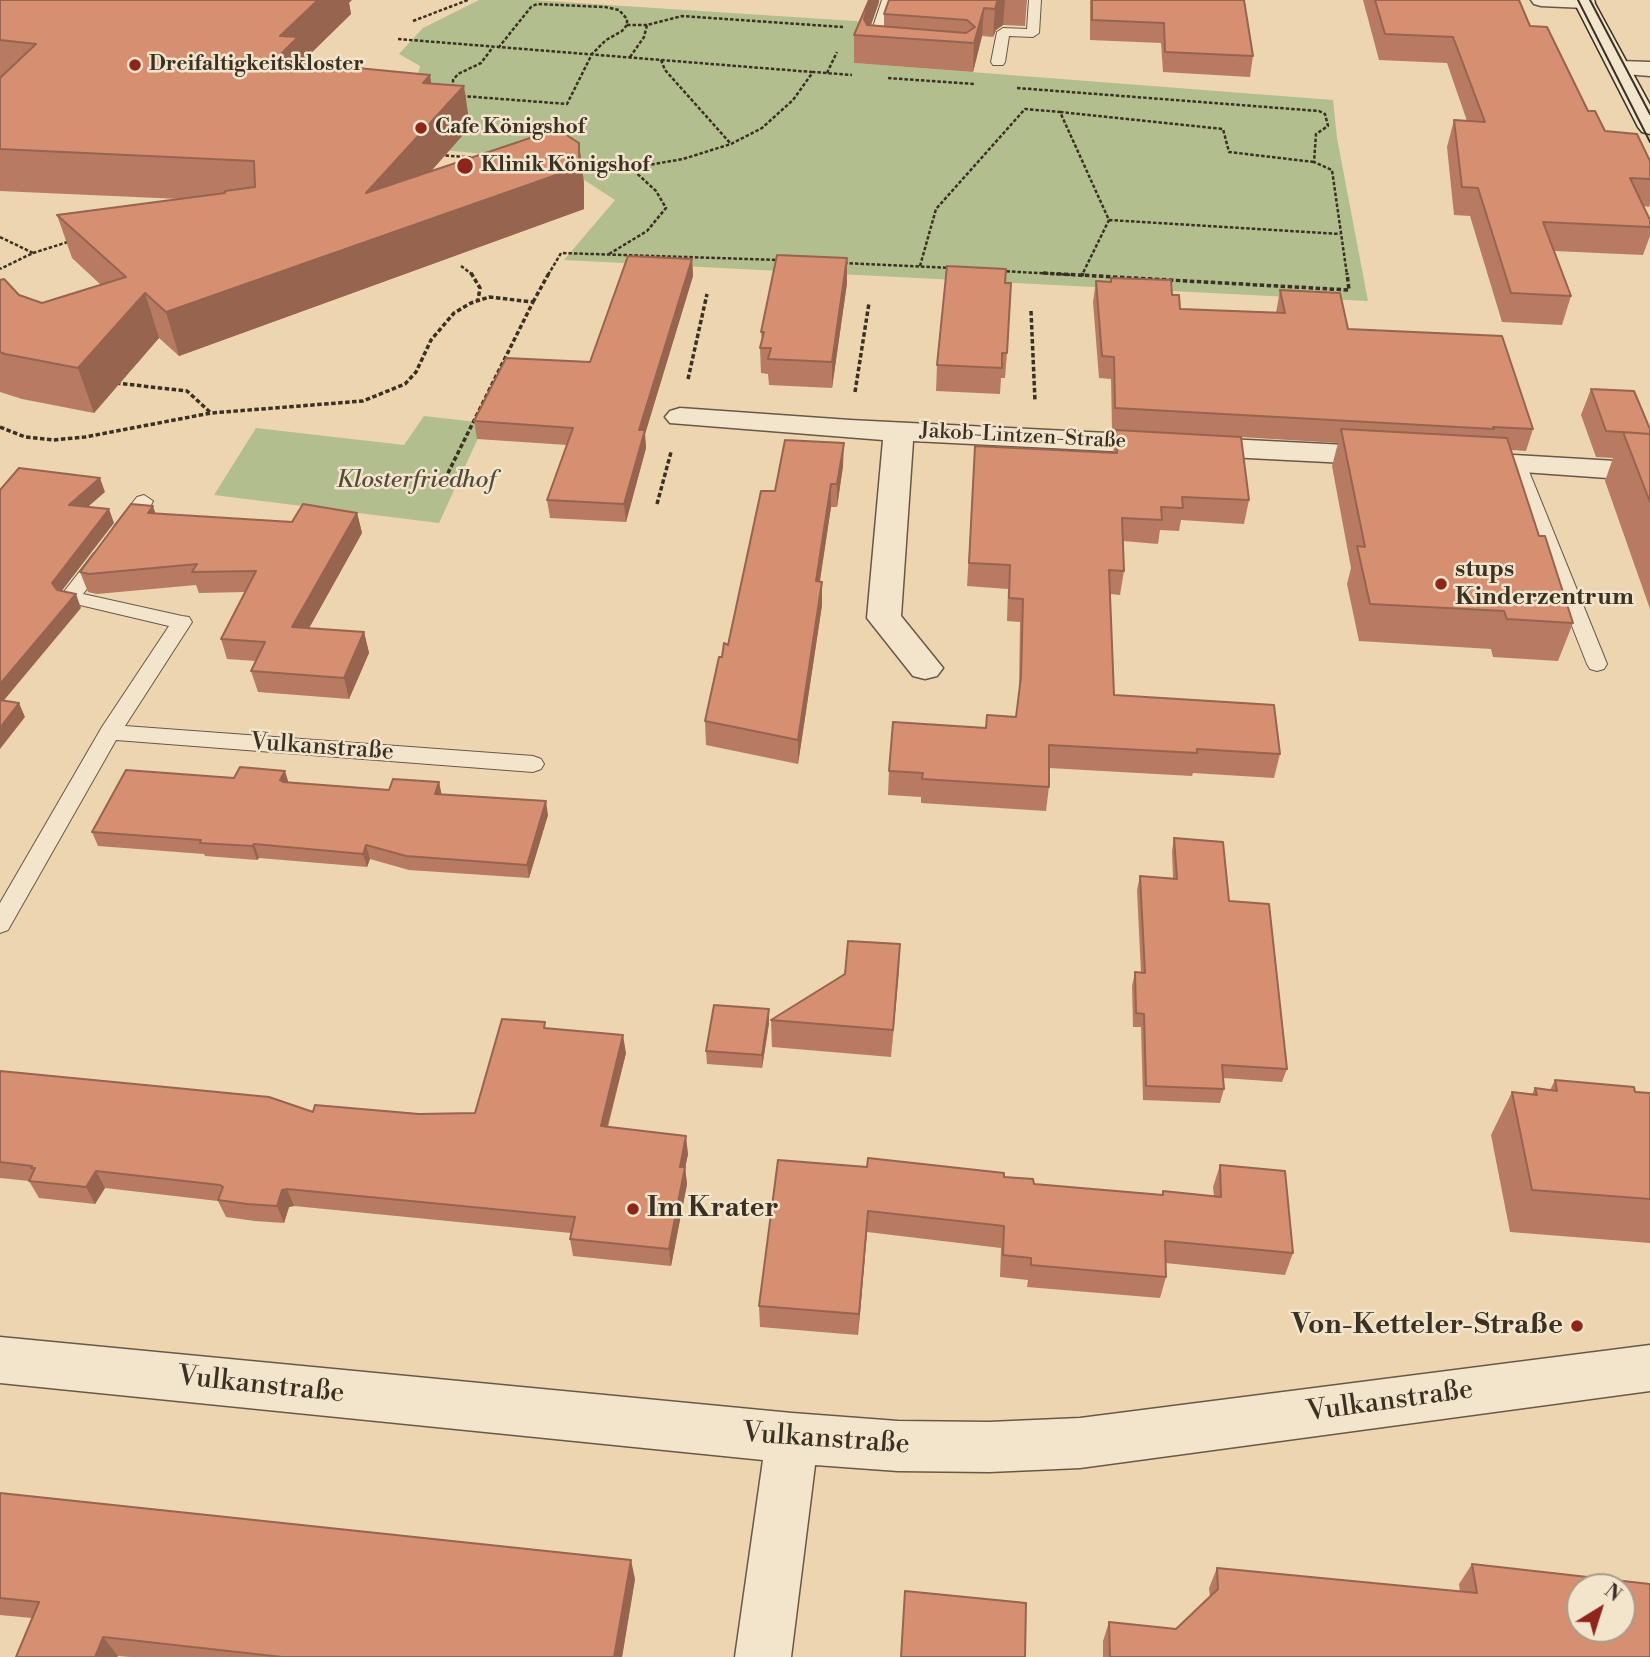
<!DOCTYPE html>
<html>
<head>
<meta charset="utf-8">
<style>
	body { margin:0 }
	#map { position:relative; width:1650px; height:1657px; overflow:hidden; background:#edd5b0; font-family:"Libre Bodoni",serif }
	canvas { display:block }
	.north { position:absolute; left:1566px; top:1573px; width:70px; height:70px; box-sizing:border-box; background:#f3e4cc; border:2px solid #a99c89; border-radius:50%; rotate:38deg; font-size:19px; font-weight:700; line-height:28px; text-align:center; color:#3a3024 }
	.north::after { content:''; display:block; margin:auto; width:24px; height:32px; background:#8f2418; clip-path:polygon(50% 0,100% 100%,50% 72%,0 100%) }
</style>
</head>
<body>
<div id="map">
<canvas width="1650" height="1657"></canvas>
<div class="north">N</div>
</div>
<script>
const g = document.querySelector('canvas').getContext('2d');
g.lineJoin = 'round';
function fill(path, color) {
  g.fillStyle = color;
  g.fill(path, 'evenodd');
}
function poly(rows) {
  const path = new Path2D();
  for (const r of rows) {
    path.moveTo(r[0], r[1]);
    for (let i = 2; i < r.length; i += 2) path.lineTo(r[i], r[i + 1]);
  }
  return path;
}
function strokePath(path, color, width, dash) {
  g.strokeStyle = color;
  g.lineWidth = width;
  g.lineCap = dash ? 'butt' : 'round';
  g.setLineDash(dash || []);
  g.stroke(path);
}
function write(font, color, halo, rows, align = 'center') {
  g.font = font + ' "Libre Bodoni",serif';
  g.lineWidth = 5;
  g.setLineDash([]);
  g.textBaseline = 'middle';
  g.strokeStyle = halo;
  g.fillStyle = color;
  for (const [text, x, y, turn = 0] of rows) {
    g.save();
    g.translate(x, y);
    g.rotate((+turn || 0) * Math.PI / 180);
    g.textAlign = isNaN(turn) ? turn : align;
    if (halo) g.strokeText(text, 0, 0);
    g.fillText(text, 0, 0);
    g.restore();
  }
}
fill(poly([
	[479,0,532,0,870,22,855,63,1333,100,1337,138,1368,301,564,260,615,200,555,161,332,139,416,82,420,66,399,54,423,28],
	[424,416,485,423,439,523,214,495,256,428,404,445]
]), '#b3be8f');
const lane = poly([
	[882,0,894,0,879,45,883,48,872,52,866,48,882,0],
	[1029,0,1041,0,1039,33,1033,37,1009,36,1005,62,1003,65,993,65,991,62,997,32,1003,28,1027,29,1029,0],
	[1517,459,1526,464,1607,664,1604,669,1597,671,1590,669,1587,664,1508,464,1517,459],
	[144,495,153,501,151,505,129,533,115,533,113,529,115,525,137,497,144,495],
	[101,551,111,557,83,594,182,616,189,617,192,622,125,726,533,756,541,759,544,764,541,769,533,772,116,740,8,930,0,933,0,903,102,727,169,626,63,601,60,597,63,593,94,553,101,551]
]);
const street = poly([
	[1531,0,1594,0,1595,2,1592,6,1585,8,1541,6,1534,4,1531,0],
	[1620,61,1650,62,1650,76,1612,73,1609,68,1612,63,1620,61],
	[680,408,850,420,1386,447,1397,450,1401,456,1397,462,1386,465,913,441,901,616,943,668,937,676,925,679,913,676,867,618,883,440,670,423,665,417,670,411,680,408],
	[1463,452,1650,463,1650,481,1452,467,1448,461,1452,455,1463,452],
	[0,1337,792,1413,898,1421,989,1422,1080,1418,1650,1345,1650,1391,1080,1468,989,1472,898,1471,815,1465,791,1657,735,1657,763,1460,0,1383,0,1337]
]);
const secondary = poly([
	[1573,0,1593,0,1650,105,1650,134,1642,132,1638,127,1573,0]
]);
strokePath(lane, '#675947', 2);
strokePath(street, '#675947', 3);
strokePath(secondary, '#3a3024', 3);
strokePath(poly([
	[413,21,468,0],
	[627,25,647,25],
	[398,39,812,72],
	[630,57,644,37,647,25,682,16,843,27],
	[661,60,665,70,731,144],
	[827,73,837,52],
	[888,78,974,84],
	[453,88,453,80,458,74,481,63,493,47],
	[1017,88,1319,111,1325,114,1328,126,1316,134,1314,162,1332,170,1347,275],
	[462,96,567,104,592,54,606,40,622,31,627,25,627,19,619,10,605,7,537,4,531,7,499,47],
	[1060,112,1223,129,1229,152,1314,162],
	[440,155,476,158],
	[579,168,631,168],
	[1109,220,1340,234],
	[0,237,33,253,0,269],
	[33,253,71,241],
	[609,254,647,231,666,208,656,191,631,168,683,159,731,144,762,128,793,100,813,72,852,75],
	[844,263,951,268],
	[461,266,473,275],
	[920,266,936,209,1025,109,1060,112,1109,220,1082,275],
	[1001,271,1075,275],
	[548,275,561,253,779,260]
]), '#3a3024', 2.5, [3.5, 2]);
strokePath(poly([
	[471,273,480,288,478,300],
	[1043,273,1349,290,1347,273],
	[1082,276,1083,273],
	[533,302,549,273],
	[1031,311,1035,401],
	[688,379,707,294],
	[116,383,187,391,211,413],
	[855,392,869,303],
	[0,427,25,437,53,440,85,437,211,413,363,401,405,384,416,372,431,340,454,313,471,303,489,297,533,302,444,481],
	[657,504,671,452]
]), '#3a3024', 3.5, [4.5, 2.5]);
fill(lane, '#f3e4cc');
fill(street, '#f3e4cc');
fill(secondary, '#f3e4cc');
strokePath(poly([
	[1578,0,1650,142],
	[1590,0,1650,114]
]), '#3a3024', 2);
fill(poly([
	[0,0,349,3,351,14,303,61,304,63,431,84,470,127,431,171,579,143,584,184,584,209,179,356,159,338,94,413,22,399,0,392,0,280,19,295,42,303,101,285,72,258,57,215,180,199,0,191],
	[889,0,1027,0,1025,26,1003,25,996,30,993,37,982,36,973,72,854,63,854,35,879,2,871,25,884,26,884,14],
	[1090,0,1244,0,1253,56,1250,77,1163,72,1161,43,1090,40],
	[1363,0,1519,0,1530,26,1588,111,1605,131,1650,161,1650,204,1649,207,1644,206,1650,220,1650,236,1643,255,1554,251,1571,296,1562,325,1502,322,1470,216,1454,215,1447,147,1454,120,1467,121,1447,63,1379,60],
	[692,259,693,276,645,434,646,448,626,522,550,518,547,500,567,445,477,439,474,421,590,362],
	[1096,281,1172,295,1180,309,1276,313,1280,290,1348,329,1533,429,1526,451,1511,450,1539,536,1573,623,1558,661,1493,657,1491,649,1359,641,1347,584,1351,568,1332,466,1338,443,1241,437,1249,500,1244,524,1181,520,1179,531,1160,530,1158,544,1123,541,1124,571,1120,595,1110,594,1114,695,1280,754,1274,778,1193,773,1192,776,1049,768,1049,787,1046,811,921,803,921,797,888,795,889,771,986,728,1016,717,1019,694,1020,622,1007,621,1008,589,967,586,974,469,1113,453,1116,430,1112,430,1111,379,1099,378,1093,302],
	[847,283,832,388,769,385,768,374,761,373,760,348,762,342,761,332],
	[1005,283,1007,353,1005,378,1001,378,1000,394,936,391,937,365],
	[1591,389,1650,429,1650,609,1605,481,1613,458,1596,457,1581,415],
	[843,466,837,507,831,507,820,581,822,582,822,605,798,764,706,745,705,721,722,657,728,645,775,491],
	[357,513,362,533,309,628,364,632,369,653,349,699,258,692,251,671,256,661,227,659,221,639,245,592,199,593,196,585,97,594,88,592,80,572,155,514,292,522],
	[439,782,441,794,548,815,529,878,409,870,370,859,367,867,259,858,257,860,205,856,204,854,98,846,92,832,289,783,389,790],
	[1174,838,1229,901,1287,1069,1282,1082,1223,1078,1224,1089,1220,1103,1143,1100,1141,1027,1133,1027,1132,986,1135,972,1141,973,1137,890,1140,876,1173,878,1172,851],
	[900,944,891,1057,772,1047,771,1020,845,974],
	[769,1009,769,1023,762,1068,707,1064,706,1051],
	[546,1028,626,1053,608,1127,688,1154,685,1167,687,1184,671,1266,573,1256,570,1239,571,1233,294,1206,289,1207,284,1223,255,1221,226,1217,218,1201,105,1188,95,1204,39,1198,29,1181,0,1178,0,1071,313,1112,419,1114,475,1113],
	[1555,1080,1650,1093,1650,1243,1510,1232,1491,1135,1512,1092,1532,1094,1535,1088,1550,1090],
	[778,1160,1004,1177,1034,1184,1162,1195,1163,1191,1214,1196,1213,1187,1220,1165,1293,1253,1285,1275,1165,1263,1166,1277,1160,1298,1027,1287,1028,1280,1000,1277,1001,1248,867,1232,858,1335,760,1327,759,1306],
	[0,1493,635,1579,622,1657,130,1657,118,1656,117,1657,16,1657,32,1618,0,1615],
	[1472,1564,1650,1657,1103,1657,1103,1641,1109,1622,1176,1629,1210,1597,1209,1588,1217,1568,1460,1592,1459,1584]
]), '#b87b61');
fill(poly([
	[318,0,352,0,349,3,351,14,303,61,307,77,275,60,280,36],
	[870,0,879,0,879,2,867,36,864,19],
	[1000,0,1005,0,1003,25,996,30,993,37,995,9,997,2],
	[984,8,982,36,973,72,974,43],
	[430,75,436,115,423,83],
	[464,86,470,127,374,236,366,193],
	[579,143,584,184,584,209,179,356,166,312],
	[847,258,847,283,832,388,832,362],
	[692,259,693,276,645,434,646,448,626,522,624,504,639,430],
	[145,293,159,338,94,413,78,368],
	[844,443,843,466,837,507,837,484],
	[100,478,105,492,74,519,69,505],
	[831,484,831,507,816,605,816,581],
	[153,506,160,527,148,513],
	[109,509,114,523,57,597,52,583],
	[357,513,362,533,298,648,292,627],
	[822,582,822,605,798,764,798,740],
	[76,594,81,608,0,705,0,684],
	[364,632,369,653,349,699,344,678],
	[19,703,25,717,0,749,0,728],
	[285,771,289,784,285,794,280,780],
	[439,782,442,796,435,794],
	[546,801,548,815,529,878,527,865],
	[254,844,259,858,257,860,252,846],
	[366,845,370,859,367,867,363,854],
	[900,944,899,971,891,1057,893,1030],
	[769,1009,769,1023,762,1068,762,1055],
	[623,1035,626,1053,603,1143,601,1126],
	[686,1136,688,1154,682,1184,680,1167],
	[685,1167,687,1184,671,1266,669,1249],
	[96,1171,105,1188,95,1204,86,1187],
	[287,1189,294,1206,289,1207,284,1223,277,1206,282,1190],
	[868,1211,867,1232,858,1335,859,1314],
	[631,1560,635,1579,622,1657,614,1657],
	[103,1637,118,1656,117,1657,95,1657]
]), '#96644f');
const building = poly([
	[0,0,318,0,280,36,298,37,275,60,430,75,423,83,464,86,366,193,557,129,579,143,579,167,166,312,145,293,78,368,5,354,0,352,0,280,4,279,19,295,42,303,126,277,57,215,225,193,225,191,255,187,254,161,0,149,0,78,36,44,0,40,0,0],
	[869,0,870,0,864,19,867,25,966,33,975,27,967,20,884,14,889,0,1000,0,997,2,995,9,984,8,974,43,854,35,869,0],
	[1092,0,1244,0,1253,56,1165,52,1164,23,1092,20,1092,0],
	[1375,0,1519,0,1530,26,1547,27,1588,111,1595,111,1605,131,1637,134,1650,161,1650,179,1630,178,1650,220,1650,227,1543,222,1571,296,1511,293,1478,188,1462,187,1454,120,1485,122,1453,37,1385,34,1375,0],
	[777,255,847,258,832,362,768,359,771,348,760,348,764,332,761,332,777,255],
	[628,256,692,259,639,430,645,430,624,504,547,500,573,428,474,421,506,358,590,362,628,256],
	[947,266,1006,269,1005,283,1011,283,1007,353,1002,353,1002,368,937,365,947,266],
	[1111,278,1171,280,1172,295,1179,295,1180,309,1285,313,1280,290,1340,293,1348,329,1502,336,1533,429,1493,427,1494,429,1115,408,1114,357,1102,356,1096,281,1111,282,1111,278],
	[1591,389,1634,391,1650,429,1650,434,1606,431,1591,389],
	[1341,429,1507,438,1539,536,1545,536,1573,623,1507,619,1504,611,1370,604,1357,546,1365,547,1341,429],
	[1116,430,1241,437,1249,500,1182,497,1183,508,1161,507,1162,520,1122,518,1124,571,1109,570,1114,695,1274,705,1280,754,1197,749,1197,753,1049,745,1049,787,922,779,923,773,889,771,893,722,986,728,987,715,1016,717,1021,677,1023,599,1009,598,1010,565,969,563,975,446,1117,453,1116,430],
	[1623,432,1650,434,1650,502,1623,432],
	[785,440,844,443,837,484,831,484,816,581,822,582,798,740,705,721,719,657,722,657,724,643,728,645,761,491,775,491,785,440],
	[19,468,100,478,69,505,109,509,52,583,57,590,76,594,0,684,0,490,19,468],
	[131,504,153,506,148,513,292,522,303,504,357,513,292,627,364,632,344,678,251,671,265,642,221,639,256,571,192,572,197,564,89,574,80,572,131,504],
	[0,700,19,703,0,728,0,700],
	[240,767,285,771,280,780,283,782,389,790,393,779,439,782,435,794,546,801,527,865,406,856,366,845,363,854,254,844,252,846,200,843,201,840,92,832,126,770,234,778,240,767],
	[1174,838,1223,842,1229,901,1269,904,1287,1069,1222,1065,1224,1089,1146,1086,1144,1014,1136,1013,1135,972,1145,973,1140,876,1177,879,1174,838],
	[848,941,900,944,893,1030,771,1020,845,974,848,941],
	[714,1005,769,1009,762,1055,706,1051,714,1005],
	[502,1019,545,1022,544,1028,623,1035,601,1126,686,1136,680,1167,685,1167,669,1249,570,1239,575,1217,287,1189,282,1190,277,1206,247,1204,218,1200,223,1187,220,1185,96,1171,86,1187,29,1181,35,1168,31,1168,32,1166,0,1162,0,1071,269,1097,313,1112,315,1105,419,1114,475,1113,502,1019],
	[1555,1080,1634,1087,1635,1092,1650,1093,1650,1199,1532,1190,1512,1092,1537,1095,1535,1088,1557,1091,1555,1080],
	[868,1158,1004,1173,1004,1177,1033,1179,1034,1184,1163,1195,1163,1191,1221,1197,1220,1165,1285,1171,1293,1253,1165,1241,1166,1277,1031,1265,1031,1258,1003,1255,1004,1226,868,1211,859,1314,759,1306,778,1160,867,1167,868,1158],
	[0,1493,631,1560,614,1657,282,1657,103,1637,95,1657,16,1657,39,1602,0,1598,0,1493],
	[1472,1564,1650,1584,1650,1657,1110,1657,1109,1622,1176,1629,1218,1589,1217,1568,1477,1593,1472,1564],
	[1580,1587,1622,1587,1622,1629,1580,1629,1580,1587],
	[905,1591,1026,1603,1025,1657,901,1657,905,1591]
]);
fill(building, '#d68f71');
strokePath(building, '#96644f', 2);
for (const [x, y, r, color] of [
	[135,65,7,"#8f2418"],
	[421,128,7,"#8f2418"],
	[465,166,9,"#8f2418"],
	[1441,584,7,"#8f2418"],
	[633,1209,7,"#8f2418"],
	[1577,1326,7,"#8f2418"]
]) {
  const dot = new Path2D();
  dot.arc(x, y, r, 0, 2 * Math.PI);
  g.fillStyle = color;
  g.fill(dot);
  strokePath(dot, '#f3e4cc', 2.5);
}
write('bold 21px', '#3a3024', '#f3e4cc', [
	["Dreifaltigkeitskloster",149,65],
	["Cafe Königshof",435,128],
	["Klinik Königshof",481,166]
], 'left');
write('21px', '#3a3024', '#f3e4cc', [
	["Jakob-Lintzen-Straße",1023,437,3]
]);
write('italic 24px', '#524c39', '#f3e4cc', [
	["Klosterfriedhof",416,481]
]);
write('bold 24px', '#3a3024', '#f3e4cc', [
	["stups",1455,570],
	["Kinderzentrum",1455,598]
], 'left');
write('24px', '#3a3024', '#f3e4cc', [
	["Vulkanstraße",322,748,4]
]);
write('bold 28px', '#3a3024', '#f3e4cc', [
	["Im Krater",647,1209],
	["Von-Ketteler-Straße",1563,1326,"right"]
], 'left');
write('28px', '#3a3024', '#f3e4cc', [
	["Vulkanstraße",261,1386,6],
	["Vulkanstraße",1390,1402,-8],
	["Vulkanstraße",826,1440,4]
]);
</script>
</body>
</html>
